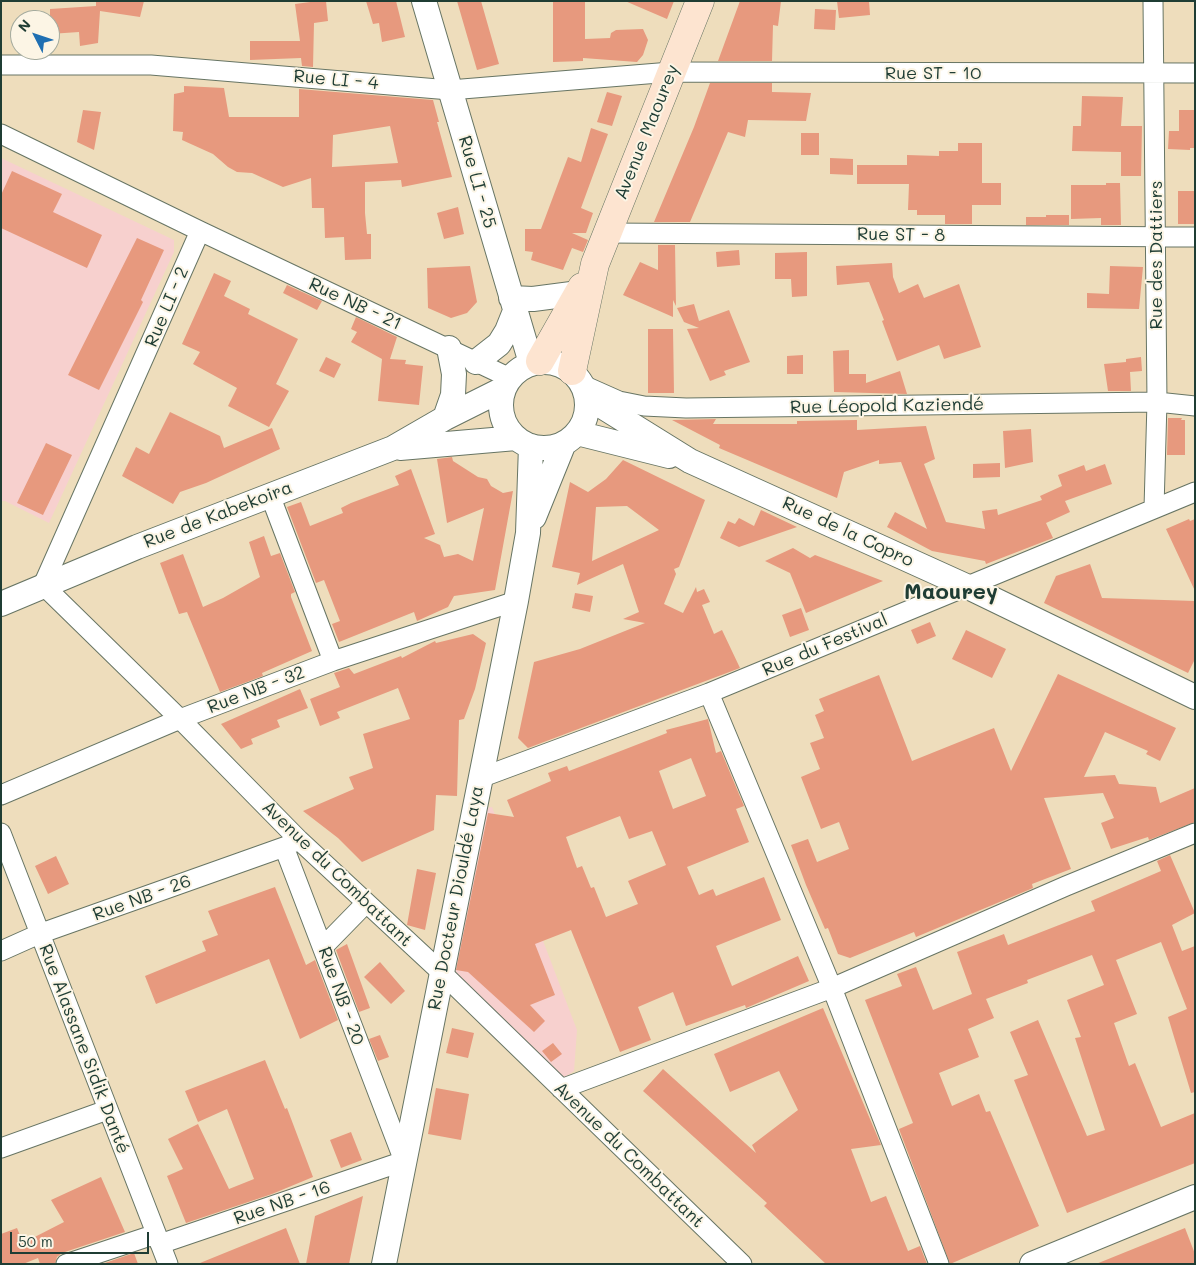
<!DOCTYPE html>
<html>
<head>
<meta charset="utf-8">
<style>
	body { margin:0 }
	#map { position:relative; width:1196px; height:1265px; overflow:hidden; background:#eeddbc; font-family:Mali,sans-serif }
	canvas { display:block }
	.frame { position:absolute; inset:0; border:2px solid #1f3d34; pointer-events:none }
	.north { position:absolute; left:10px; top:10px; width:50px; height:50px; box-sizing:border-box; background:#fcf5e5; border:1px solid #a4ab9e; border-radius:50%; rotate:311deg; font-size:14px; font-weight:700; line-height:20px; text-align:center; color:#1f3d34 }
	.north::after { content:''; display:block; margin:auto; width:18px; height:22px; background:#1f6fb2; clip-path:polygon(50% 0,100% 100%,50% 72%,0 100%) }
	.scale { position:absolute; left:10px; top:1232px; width:139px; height:22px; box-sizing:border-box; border:2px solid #1f3d34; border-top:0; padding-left:6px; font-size:15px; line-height:18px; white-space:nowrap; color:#1f3d34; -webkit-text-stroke:4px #fcf5e5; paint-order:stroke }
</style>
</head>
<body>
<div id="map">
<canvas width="1196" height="1265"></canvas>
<div class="frame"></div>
<div class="north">N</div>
<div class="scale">50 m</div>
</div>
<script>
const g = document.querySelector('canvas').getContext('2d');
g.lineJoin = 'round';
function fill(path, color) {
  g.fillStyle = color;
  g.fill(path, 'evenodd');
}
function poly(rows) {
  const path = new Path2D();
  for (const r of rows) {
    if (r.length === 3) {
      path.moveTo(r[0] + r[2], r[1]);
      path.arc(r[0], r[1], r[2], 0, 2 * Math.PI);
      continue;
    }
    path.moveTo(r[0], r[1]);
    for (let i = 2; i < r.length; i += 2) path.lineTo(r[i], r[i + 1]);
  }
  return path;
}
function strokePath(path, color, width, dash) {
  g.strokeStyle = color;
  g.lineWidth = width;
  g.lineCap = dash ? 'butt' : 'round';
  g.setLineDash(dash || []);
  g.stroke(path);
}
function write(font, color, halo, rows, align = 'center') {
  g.font = font + ' Mali,sans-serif';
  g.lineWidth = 4;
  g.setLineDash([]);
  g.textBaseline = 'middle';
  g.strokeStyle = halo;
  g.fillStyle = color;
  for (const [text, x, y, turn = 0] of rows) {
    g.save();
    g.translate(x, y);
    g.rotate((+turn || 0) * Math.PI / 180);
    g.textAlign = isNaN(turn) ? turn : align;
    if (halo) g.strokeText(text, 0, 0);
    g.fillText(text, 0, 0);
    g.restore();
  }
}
fill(poly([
	[1,158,174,240,174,252,49,523,5,501,1,501],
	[492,807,577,1030,574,1071,562,1079,451,968,481,809]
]), '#f7d0ce');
fill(poly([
	[96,1,144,1,140,17,100,11,98,43,80,46,79,32,50,34,50,9,96,6],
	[318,1,326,1,328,21,314,23,313,67,302,66,301,58,250,60,250,41,300,41,295,4],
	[366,1,396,1,405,37,382,42,379,23,373,24],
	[457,1,481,1,499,64,477,70],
	[553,1,585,1,585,39,610,38,611,33,616,30,643,29,648,40,643,55,637,62,583,58,583,61,553,62],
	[625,1,674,1,667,19],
	[740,1,781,1,778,26,773,25,772,61,718,61],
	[837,1,869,1,870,15,839,18],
	[815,9,836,10,835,30,814,29],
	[710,83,772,83,772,92,811,93,806,121,748,120,745,137,728,132,690,222,654,222,694,127],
	[184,86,224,88,229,117,299,117,299,89,433,100,439,122,437,122,452,177,402,187,401,180,365,182,365,213,367,234,371,234,371,259,345,260,344,237,325,238,324,208,312,208,311,178,283,187,252,173,237,172,228,167,213,154,182,140,183,132,173,131,174,94,184,92],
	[390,126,398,163,332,167,333,135],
	[607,92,622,96,612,126,597,122],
	[1082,96,1123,97,1121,126,1142,126,1141,176,1121,176,1121,152,1072,151,1073,126,1081,126],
	[83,110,101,112,94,150,77,142],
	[1179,110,1195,110,1195,148,1190,148,1190,150,1168,149,1169,131,1179,131],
	[591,128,608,134,581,208,593,213,586,233,572,233,588,240,583,252,572,248,563,270,531,260,533,252,525,251,525,229,541,229,568,157,581,162],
	[801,133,819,133,819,155,801,155],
	[958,143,982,143,982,183,1001,183,1001,205,972,205,972,224,945,224,945,215,917,215,917,210,908,210,909,184,857,184,857,165,907,165,907,155,939,156,939,151,958,151],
	[830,158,853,159,853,175,830,174],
	[12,171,62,194,53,212,102,235,87,268,1,228,1,195],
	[1106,183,1120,183,1121,225,1101,225,1101,218,1071,219,1071,185,1106,185],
	[1178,191,1195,191,1195,224,1178,224],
	[458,207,464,234,444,239,437,213],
	[1046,215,1069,215,1069,225,1026,225,1026,217,1046,217],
	[137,238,164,250,141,300,143,302,99,390,68,375],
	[658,245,675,245,676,306,673,300,673,317,623,295,640,262,658,270],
	[739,250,740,265,717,267,716,252],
	[807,252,807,296,792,297,791,279,775,279,775,253],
	[892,263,893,277,899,293,918,284,924,298,959,284,981,347,944,359,939,345,897,361,882,321,884,320,869,282,837,285,836,266],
	[470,266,477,302,467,313,451,318,428,308,427,268],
	[1110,266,1143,267,1139,309,1087,308,1087,293,1109,294],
	[214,273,231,281,224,296,250,309,248,314,298,339,276,384,289,391,269,427,228,406,237,388,193,364,200,352,182,344],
	[287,285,322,301,317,310,283,293],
	[694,304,699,321,729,310,750,362,724,371,726,375,710,381,687,329,699,328,684,322,677,308],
	[356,317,397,337,390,359,406,360,405,364,423,366,419,405,378,401,382,359,351,342,357,332,351,329],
	[648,329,673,329,674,393,648,393],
	[849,350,849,374,866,374,866,383,900,371,907,394,834,392,833,351],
	[803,355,803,374,787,374,787,356],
	[326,357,341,364,334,378,319,371],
	[1141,357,1142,371,1130,372,1131,391,1108,391,1104,364,1126,362,1126,359],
	[170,412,220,436,224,448,272,428,280,449,206,483,180,492,173,504,122,476,136,447,149,454],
	[1168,418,1182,418,1181,420,1185,420,1185,455,1167,455],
	[716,419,713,424,797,424,797,421,857,420,857,430,926,426,935,459,924,464,946,522,985,529,982,511,997,509,998,515,1042,500,1040,496,1062,486,1058,475,1084,465,1086,471,1105,464,1112,484,1065,501,1070,512,1046,523,1053,538,986,564,985,561,932,551,887,527,895,512,927,529,901,462,879,464,879,460,844,472,837,498,719,448,720,445,672,420],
	[1031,429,1033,462,1005,468,1003,431],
	[46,443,72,455,43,515,17,503],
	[452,457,453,461,478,477,487,479,491,486,503,493,513,491,495,590,454,596,448,607,417,621,414,612,339,642,332,624,340,621,324,580,316,583,287,507,301,502,310,526,343,513,341,508,351,503,399,485,395,476,411,469,435,534,424,538,440,545,444,557,458,554,473,561,484,508,447,523,437,459],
	[623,460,705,500,679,567,674,569,676,574,664,604,683,613,696,587,697,592,704,589,710,602,702,605,714,634,722,630,740,668,528,748,518,738,534,662,580,649,645,623,623,619,639,612,623,564,577,585,580,573,552,567,570,482,588,492,606,479],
	[627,506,659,530,592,561,596,507],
	[1000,463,1000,477,973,478,973,464],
	[761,510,797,527,739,547,720,538,728,521,735,524,739,518,754,526],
	[1189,519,1190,521,1195,519,1195,591,1166,529],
	[264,536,271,556,280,553,295,592,291,594,291,597,312,651,262,673,263,676,220,692,187,612,179,614,160,563,183,554,203,607,223,598,260,577,249,542],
	[793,548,810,558,815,555,883,581,806,613,790,573,765,561],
	[1090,564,1102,598,1195,601,1195,659,1188,673,1044,603,1056,576],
	[575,593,593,596,590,612,572,608],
	[801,608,809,630,790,637,782,615],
	[930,622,936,636,917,644,911,630],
	[966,630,1006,649,992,678,952,659],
	[473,634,486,643,475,689,464,719,459,720,457,796,436,795,434,830,362,862,338,838,303,811,354,789,349,777,373,768,363,734,410,719,398,688,337,712,340,718,320,726,310,699,340,687,334,673,349,668,354,674,401,656,402,658,435,641,436,643],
	[1058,674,1176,728,1160,761,1146,754,1148,751,1105,732,1084,777,1115,775,1119,784,1156,787,1160,803,1195,788,1195,822,1149,840,1148,837,1111,849,1101,823,1114,818,1103,793,1044,798,1071,869,1032,884,1033,888,916,937,914,932,850,958,838,954,828,928,825,929,806,885,791,845,808,839,817,862,849,849,839,822,821,829,801,777,820,769,810,743,824,738,815,715,824,711,819,699,879,675,912,761,994,728,1011,771],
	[300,689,308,708,277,720,280,727,251,739,253,744,241,749,221,724],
	[708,719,716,753,721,751,744,806,736,809,749,842,687,867,699,895,713,889,716,896,764,877,781,920,716,946,732,986,798,956,809,981,746,1008,745,1005,686,1026,673,992,638,1007,651,1040,620,1052,571,930,535,944,555,995,530,1005,545,1021,534,1032,468,972,456,970,488,813,514,817,507,800,551,781,548,773,567,766,569,771,667,733,666,730],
	[691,758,706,796,673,809,659,771],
	[620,816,629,839,652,831,666,865,628,881,638,904,606,917,594,887,591,888,582,866,577,868,566,837],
	[1170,855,1195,913,1172,925,1182,951,1195,946,1195,1092,1191,1093,1168,1017,1187,1009,1161,942,1116,960,1137,1014,1114,1023,1129,1066,1135,1063,1161,1127,1195,1113,1195,1163,1067,1213,1014,1080,1028,1075,1010,1032,1038,1020,1087,1136,1105,1130,1075,1038,1081,1037,1067,1000,1104,985,1092,955,1027,980,1028,983,986,999,994,1018,968,1029,979,1057,939,1073,952,1106,979,1094,986,1112,990,1111,1039,1226,950,1264,899,1129,913,1123,865,1000,902,986,897,974,916,967,933,1010,972,994,957,952,1004,934,1008,945,1095,911,1091,901,1161,871,1157,861],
	[56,856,69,884,48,894,35,866],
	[417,869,436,873,425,930,407,925],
	[275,887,306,965,315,960,338,1020,300,1039,269,959,156,1004,145,976,206,951,202,941,218,935,208,911],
	[347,944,370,1008,359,1012,336,950],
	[380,962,405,991,391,1004,364,977],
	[823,1008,881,1145,851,1149,871,1202,886,1196,908,1251,920,1246,927,1264,826,1264,764,1206,767,1203,643,1091,663,1069,756,1153,752,1145,798,1110,779,1071,730,1092,714,1054],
	[452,1028,474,1033,468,1058,446,1053],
	[380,1035,389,1057,378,1061,369,1039],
	[553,1043,562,1054,551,1062,542,1051],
	[265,1060,285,1109,287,1108,313,1177,272,1194,186,1223,167,1176,183,1169,168,1139,198,1124,229,1189,254,1179,227,1109,198,1122,185,1091],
	[436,1088,469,1094,461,1140,428,1134],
	[351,1132,362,1160,341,1168,330,1140],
	[101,1177,125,1232,62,1253,57,1257,55,1264,40,1264,38,1258,23,1264,1,1264,1,1234,17,1228,23,1243,64,1222,51,1200],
	[363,1196,349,1264,306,1264,315,1216],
	[286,1228,300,1264,200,1264,200,1263],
	[1185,1228,1195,1254,1195,1264,1096,1264],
	[134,1253,138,1264,102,1264]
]), '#e7997e');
const minor = poly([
	[1153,1,1157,402,1154,508],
	[1,65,151,65,450,90,671,72,1195,73],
	[1,134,200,231,510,378],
	[200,231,43,585,180,719,299,840,441,972,742,1264],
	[607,233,1195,237],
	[583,385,619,401,644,406,686,408,1157,402,1195,406],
	[270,495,333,661],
	[709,693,832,988,939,1264],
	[480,778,709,693,1195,492],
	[1,795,180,719,333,661,516,601],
	[1,833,168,1264],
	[323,947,366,903],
	[1,951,39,934,284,847],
	[561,1089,832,988,1066,886,1195,833],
	[1,1148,107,1110],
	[160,1244,404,1161,284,847,299,840],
	[66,1264,156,1234]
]);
const tertiary = poly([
	[424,1,531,363],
	[511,298,533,299,579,293],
	[544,405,43],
	[476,362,499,344,507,331,515,311],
	[587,397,690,461,966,586,1195,697],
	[445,418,453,395,454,374,449,348],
	[577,433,669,456],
	[400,448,516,438],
	[534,517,564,443],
	[1,604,137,547,393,448,445,418,503,389],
	[384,1264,516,601,528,533,531,446],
	[1032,1264,1195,1197]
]);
const secondary = poly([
	[540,361,582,287],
	[572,371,595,264,700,1]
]);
strokePath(minor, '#677564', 21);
strokePath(tertiary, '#677564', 26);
strokePath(secondary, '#677564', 29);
strokePath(minor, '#fff', 19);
strokePath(tertiary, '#fff', 24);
strokePath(secondary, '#fde4d0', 28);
write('18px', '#1f3d34', '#fcf5e5', [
	["Rue ST - 10",933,73],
	["Rue LI - 4",336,80,5],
	["Avenue Maourey",647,132,-68],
	["Rue LI - 25",477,182,74],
	["Rue ST - 8",901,235,1],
	["Rue des Dattiers",1156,255,-90],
	["Rue NB - 21",355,304,25],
	["Rue LI - 2",167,307,-67],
	["Rue Léopold Kaziendé",887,406,-1],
	["Rue de Kabekoira",218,515,-21],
	["Rue de la Copro",848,532,25],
	["Rue du Festival",825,645,-23],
	["Rue NB - 32",256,690,-21],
	["Avenue du Combattant",337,874,44],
	["Rue NB - 26",142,898,-20],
	["Rue Docteur Diouldé Laya",456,898,-79],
	["Rue NB - 20",341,996,70],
	["Rue Alassane Sidik Danté",84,1049,69],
	["Avenue du Combattant",629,1155,44],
	["Rue NB - 16",282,1203,-19]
]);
write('bold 22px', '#1f3d34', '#fcf5e5', [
	["Maourey",951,592]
]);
</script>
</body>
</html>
